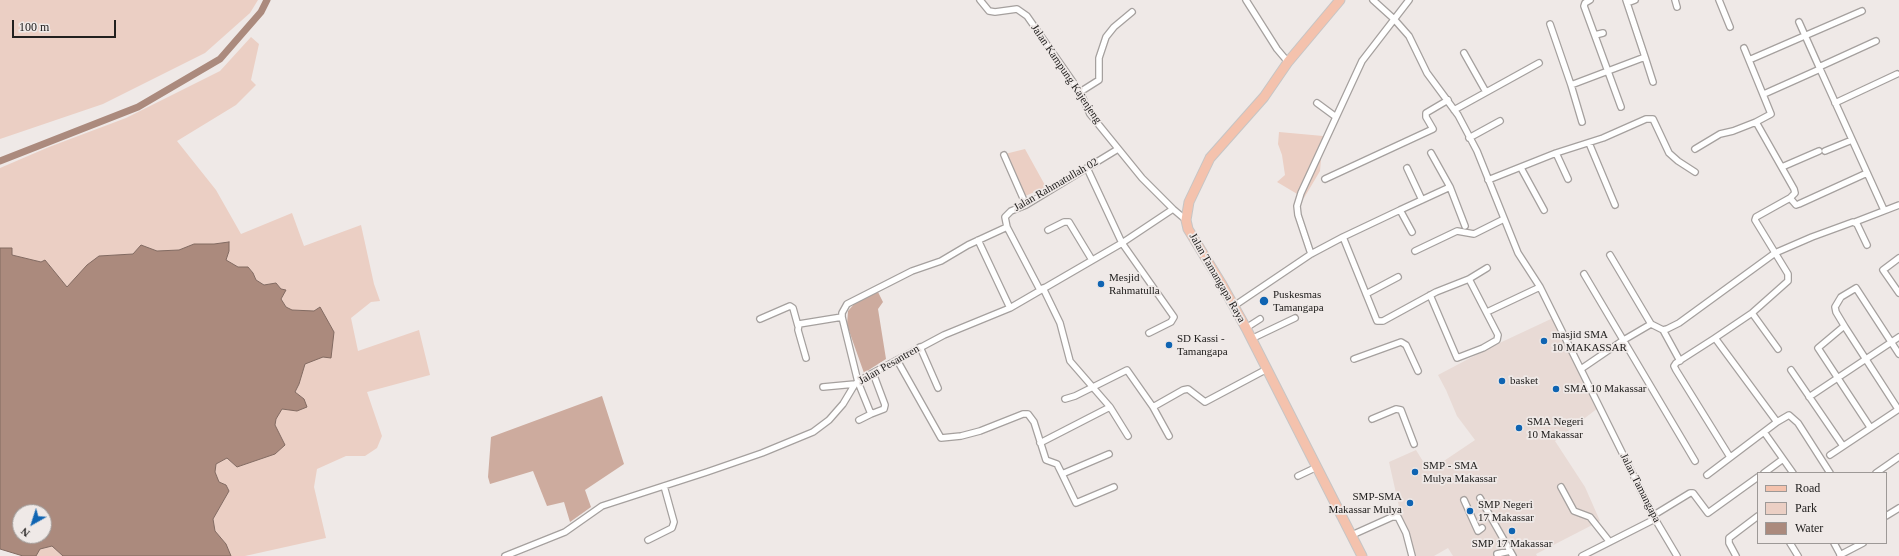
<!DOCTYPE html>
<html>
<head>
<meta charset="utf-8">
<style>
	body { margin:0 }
	#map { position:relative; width:1899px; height:556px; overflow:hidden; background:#efe9e7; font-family:"Times New Roman",serif }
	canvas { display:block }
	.legend { position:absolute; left:1757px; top:472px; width:130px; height:72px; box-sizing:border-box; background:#efe9e7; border:1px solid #9d9997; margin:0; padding:5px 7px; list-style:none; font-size:12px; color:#22201f }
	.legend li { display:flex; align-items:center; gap:8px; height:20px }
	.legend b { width:20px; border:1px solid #9d9997 }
	.north { position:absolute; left:12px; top:504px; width:40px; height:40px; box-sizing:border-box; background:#efe9e7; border:1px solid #9d9997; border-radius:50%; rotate:219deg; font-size:11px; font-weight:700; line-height:16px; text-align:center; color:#22201f }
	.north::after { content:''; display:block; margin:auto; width:14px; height:18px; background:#0f64b2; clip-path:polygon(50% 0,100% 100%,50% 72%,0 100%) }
	.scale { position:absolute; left:12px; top:20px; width:104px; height:18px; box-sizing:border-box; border:2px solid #22201f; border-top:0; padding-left:5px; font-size:12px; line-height:14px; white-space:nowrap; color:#22201f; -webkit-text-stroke:3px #efe9e7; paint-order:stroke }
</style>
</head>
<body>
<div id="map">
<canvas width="1899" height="556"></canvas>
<ul class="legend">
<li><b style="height:5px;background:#f4c2ad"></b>Road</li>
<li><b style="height:11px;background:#ebcfc4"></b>Park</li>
<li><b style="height:11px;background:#ab8a7d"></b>Water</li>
</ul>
<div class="north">N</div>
<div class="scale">100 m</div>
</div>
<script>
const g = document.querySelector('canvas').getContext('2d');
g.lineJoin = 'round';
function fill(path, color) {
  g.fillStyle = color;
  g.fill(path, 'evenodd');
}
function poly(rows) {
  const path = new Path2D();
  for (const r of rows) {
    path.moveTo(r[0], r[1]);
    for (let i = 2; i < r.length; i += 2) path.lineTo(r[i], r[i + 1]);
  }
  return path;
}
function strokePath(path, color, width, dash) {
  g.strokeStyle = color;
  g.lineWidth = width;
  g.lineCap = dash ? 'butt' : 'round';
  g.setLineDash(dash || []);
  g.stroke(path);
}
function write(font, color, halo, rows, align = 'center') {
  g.font = font + ' "Times New Roman",serif';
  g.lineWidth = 3.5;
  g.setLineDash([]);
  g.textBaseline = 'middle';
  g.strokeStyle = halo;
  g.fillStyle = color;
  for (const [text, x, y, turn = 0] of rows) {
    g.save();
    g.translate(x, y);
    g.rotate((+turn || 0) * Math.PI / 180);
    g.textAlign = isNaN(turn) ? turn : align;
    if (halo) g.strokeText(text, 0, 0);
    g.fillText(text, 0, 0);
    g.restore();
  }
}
fill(poly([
	[1553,318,1598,408,1555,441,1585,487,1600,521,1536,554,1537,556,1453,556,1448,548,1434,556,1414,556,1400,511,1389,462,1416,450,1429,471,1475,440,1457,416,1446,390,1438,375,1491,347]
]), '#e8dad5');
fill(poly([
	[0,0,258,0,250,13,205,53,103,104,0,139],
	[251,37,259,44,251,80,256,85,236,105,177,141,216,190,241,234,292,213,304,246,361,225,374,284,380,301,371,302,351,318,358,351,419,330,430,375,367,392,382,436,377,448,365,456,346,456,317,469,314,487,326,538,245,556,231,556,226,544,215,531,213,519,229,491,226,485,219,482,215,472,216,464,227,458,237,467,275,454,285,445,275,425,276,419,282,409,297,411,304,399,295,392,299,384,305,363,334,332,319,307,314,311,291,310,286,307,281,299,286,290,281,289,276,283,265,285,256,280,253,273,248,267,238,267,225,260,229,251,228,242,214,244,194,244,179,250,157,251,141,245,134,254,99,256,67,288,45,260,41,262,12,255,12,248,0,248,0,168,49,147,126,118,220,71],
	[1279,132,1323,136,1320,171,1304,198,1277,182,1285,175,1282,155,1278,144],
	[1025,149,1046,187,1023,197,1005,154],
	[52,546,63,556,36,556,40,549]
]), '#ebcfc4');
fill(poly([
	[878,292,883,302,878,309,886,359,864,373,847,325,848,311,855,303],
	[602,396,624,464,585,490,591,507,570,522,564,502,547,506,533,471,490,484,488,477,491,437]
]), '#cdab9e');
const water = poly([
	[229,242,229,251,226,260,238,267,248,267,253,273,256,280,264,285,276,283,281,289,286,290,281,299,286,307,292,310,314,311,320,307,334,332,331,358,323,357,305,364,299,384,295,392,304,399,307,407,297,411,282,409,276,419,275,425,285,445,275,454,237,467,227,458,216,464,215,472,219,482,226,485,229,491,213,519,215,531,226,544,231,556,63,556,52,546,40,549,36,556,23,556,0,549,0,248,12,248,12,255,41,262,45,260,67,287,87,265,99,256,133,254,141,245,157,251,179,250,194,244,214,244,229,242],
	[20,512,44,512,44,536,20,536,20,512]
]);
fill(water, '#ab8a7d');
strokePath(water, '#826a61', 1);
strokePath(poly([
	[0,161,138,107,220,59,261,12,267,0]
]), '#ab8a7d', 7);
const street = poly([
	[980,0,989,11,995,12,1017,9,1027,16,1080,92,1090,114,1142,178,1173,209],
	[1246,0,1277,49,1288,62],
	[1373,0,1394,19,1409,36,1427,73,1458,115,1477,151,1518,253,1540,287,1655,519,1677,556],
	[1590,0,1585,3,1584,6,1621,107],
	[1675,0,1677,7],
	[1719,0,1730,27],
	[1627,3,1635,0],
	[1799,22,1820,69],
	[1550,24,1571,85],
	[1595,35,1603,33],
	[1744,48,1771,114,1756,122],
	[1464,53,1486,92],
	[1645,57,1653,82],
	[1749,60,1862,11],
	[1819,67,1876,41],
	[1080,92,1099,80,1099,58,1106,37,1114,27,1132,12],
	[1764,94,1820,69,1884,210],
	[1317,103,1336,117],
	[1835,103,1897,74],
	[1454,110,1539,63],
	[1582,122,1571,85,1645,57,1626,0],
	[1469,138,1500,121],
	[1589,143,1615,205],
	[1695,149,1720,134,1733,131,1756,122,1794,189,1795,193,1790,198,1756,217,1755,220,1788,274,1788,281,1752,313,1715,338],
	[1825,151,1852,140],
	[1431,153,1450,187],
	[1556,153,1603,138,1646,119,1653,119,1669,153,1678,161,1695,172],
	[1004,155,1026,205],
	[1782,167,1819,151],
	[1087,168,1122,243,1174,317,1171,322,1149,333],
	[1407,168,1422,200],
	[1521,168,1544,210],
	[1325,179,1433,129,1426,117,1426,113,1448,100],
	[1488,180,1556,153,1568,179],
	[1790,198,1796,205,1799,204,1867,173],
	[1400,210,1450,187,1465,226],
	[1855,222,1899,205],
	[1048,230,1064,222,1069,222,1092,260],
	[1343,237,1377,321,1383,321,1436,292,1469,279,1487,268],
	[978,240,1010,308],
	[1415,251,1457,231,1474,234,1504,219],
	[1311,254,1298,215,1297,206,1301,193,1362,61,1409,0],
	[1610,255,1651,324,1663,330,1667,329,1679,323,1775,253,1812,237,1853,222,1857,224,1867,245],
	[1899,258,1883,270,1899,293],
	[1584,274,1695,461],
	[1040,290,1007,227,1005,217,1011,211,1026,205,1118,149],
	[1366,294,1398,277],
	[1430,295,1457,358,1483,348,1497,340,1498,335,1469,279],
	[1234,306,1311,254,1343,237,1400,210,1412,232],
	[1487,312,1540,287],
	[1752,313,1778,349],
	[760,319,790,306,793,308,798,326],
	[1845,327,1836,312,1835,307,1841,297,1856,288,1899,354],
	[1246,328,1260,319],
	[1663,330,1680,361],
	[1251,339,1295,318],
	[920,347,938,388],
	[806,358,798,330,799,324,842,317],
	[1354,359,1401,342,1406,345,1418,371],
	[897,360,941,438,961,436,980,431,1023,414,1028,414,1034,422,1046,460,1057,464,1062,474,1109,454],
	[1581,369,1622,341,1651,324],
	[1791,370,1843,446],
	[823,387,855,384],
	[1809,397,1899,337],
	[1065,399,1075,396,1127,370,1153,407,1183,390,1188,389,1205,402,1267,369],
	[1110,407,1128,436],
	[1153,407,1169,436],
	[871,414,884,409,885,405,873,373],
	[1372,419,1396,409,1401,410,1414,444],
	[859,420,871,414,858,382,842,317,842,313,847,304,912,271,941,261,968,245,1007,227],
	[1870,427,1818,348,1843,327,1845,327,1898,409],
	[1764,432,1793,473],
	[1040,443,1110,407,1070,361,1060,323,1043,288],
	[1830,455,1899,409],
	[1730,457,1676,370,1674,366,1676,363,1715,338,1777,422],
	[1764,473,1783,459],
	[1876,473,1899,457],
	[1062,474,1076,503,1114,487],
	[1707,475,1777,422,1789,415,1798,423,1830,473],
	[1298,476,1317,467],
	[1561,487,1574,511,1590,517,1609,541],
	[1480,498,1513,556],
	[1464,500,1478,531,1482,528],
	[1654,515,1690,493,1693,493,1708,513,1758,477],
	[1886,516,1899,508],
	[1352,535,1392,517,1398,517,1406,533,1412,556],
	[648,540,672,528,674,522,664,486],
	[1790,543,1798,556],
	[1834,543,1841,556],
	[1497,554,1510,551],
	[1840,555,1863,543],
	[505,556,565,532,602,506,707,472,762,453,813,432,829,420,843,404,855,384,869,375,944,335,1010,308,1122,243,1173,209,1186,220],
	[1582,556,1655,519],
	[1736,556,1729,543,1729,538,1758,516]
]);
const primary = poly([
	[1340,0,1288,62,1264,97,1210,158,1189,202,1186,220,1188,229,1221,283,1246,328,1362,556]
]);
strokePath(street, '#a5a09e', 8);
strokePath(primary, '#c6c5c5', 11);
strokePath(street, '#fff', 5.5);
strokePath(primary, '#f4c2ad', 9);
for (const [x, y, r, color] of [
	[1101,284,4,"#0f64b2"],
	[1264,301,5,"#0f64b2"],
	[1544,341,4,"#0f64b2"],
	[1169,345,4,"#0f64b2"],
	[1502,381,4,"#0f64b2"],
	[1556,389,4,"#0f64b2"],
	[1519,428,4,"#0f64b2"],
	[1415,472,4,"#0f64b2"],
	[1410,503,4,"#0f64b2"],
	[1470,511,4,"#0f64b2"],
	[1512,531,4,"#0f64b2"]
]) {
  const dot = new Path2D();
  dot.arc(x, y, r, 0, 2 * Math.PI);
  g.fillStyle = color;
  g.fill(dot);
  strokePath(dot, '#efe9e7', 1.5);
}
write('11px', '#22201f', '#efe9e7', [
	["Jalan Kampung Kajenjeng",1066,74,56],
	["Jalan Rahmatullah 02",1056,185,-30],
	["Jalan Tamangapa Raya",1217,278,60],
	["Jalan Pesantren",889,365,-30],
	["Jalan Tamangapa",1640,488,63]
]);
write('11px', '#22201f', '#efe9e7', [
	["Mesjid",1109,278],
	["Rahmatulla",1109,291],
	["Puskesmas",1273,295],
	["Tamangapa",1273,308],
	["masjid SMA",1552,335],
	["10 MAKASSAR",1552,348],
	["SD Kassi -",1177,339],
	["Tamangapa",1177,352],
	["basket",1510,381],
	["SMA 10 Makassar",1564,389],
	["SMA Negeri",1527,422],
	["10 Makassar",1527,435],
	["SMP - SMA",1423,466],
	["Mulya Makassar",1423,479],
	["SMP-SMA",1402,497,"right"],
	["Makassar Mulya",1402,510,"right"],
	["SMP Negeri",1478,505],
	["17 Makassar",1478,518],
	["SMP 17 Makassar",1512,544,"center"]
], 'left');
</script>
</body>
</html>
